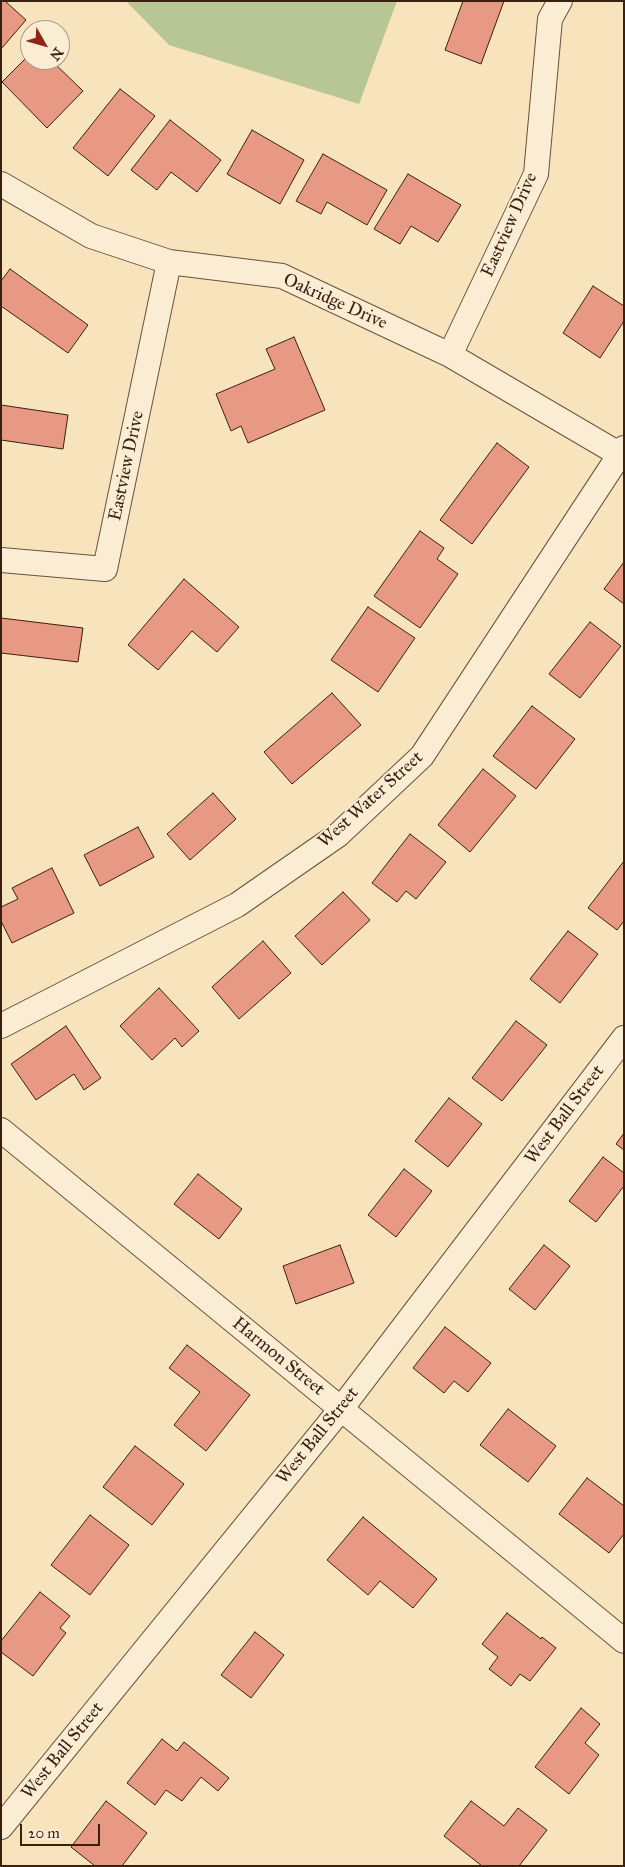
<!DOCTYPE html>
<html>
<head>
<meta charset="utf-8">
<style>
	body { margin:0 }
	#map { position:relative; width:625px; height:1867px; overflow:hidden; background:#f8e4bc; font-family:"IM FELL Great Primer",serif }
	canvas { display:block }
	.frame { position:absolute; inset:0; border:2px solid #3a2011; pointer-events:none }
	.north { position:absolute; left:20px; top:20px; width:50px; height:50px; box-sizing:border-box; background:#faedd3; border:1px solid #ad9b85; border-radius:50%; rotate:128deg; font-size:14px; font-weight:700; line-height:20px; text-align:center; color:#3a2011 }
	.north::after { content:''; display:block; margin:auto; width:18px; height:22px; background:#8f2418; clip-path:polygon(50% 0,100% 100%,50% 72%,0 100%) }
	.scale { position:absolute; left:20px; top:1824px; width:80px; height:22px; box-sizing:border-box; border:2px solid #3a2011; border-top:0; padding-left:6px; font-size:15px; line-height:18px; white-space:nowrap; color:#3a2011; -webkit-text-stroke:4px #faedd3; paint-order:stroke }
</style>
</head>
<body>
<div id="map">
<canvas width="625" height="1867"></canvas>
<div class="frame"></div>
<div class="north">N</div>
<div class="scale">20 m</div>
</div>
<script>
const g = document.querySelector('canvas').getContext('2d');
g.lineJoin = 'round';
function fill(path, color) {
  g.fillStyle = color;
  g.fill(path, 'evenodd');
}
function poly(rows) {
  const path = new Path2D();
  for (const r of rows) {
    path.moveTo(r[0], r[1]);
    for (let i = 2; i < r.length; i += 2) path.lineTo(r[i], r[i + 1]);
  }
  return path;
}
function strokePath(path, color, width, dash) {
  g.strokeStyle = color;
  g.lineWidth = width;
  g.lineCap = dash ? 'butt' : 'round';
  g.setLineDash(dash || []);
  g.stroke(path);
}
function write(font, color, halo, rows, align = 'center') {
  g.font = font + ' "IM FELL Great Primer",serif';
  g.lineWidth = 4;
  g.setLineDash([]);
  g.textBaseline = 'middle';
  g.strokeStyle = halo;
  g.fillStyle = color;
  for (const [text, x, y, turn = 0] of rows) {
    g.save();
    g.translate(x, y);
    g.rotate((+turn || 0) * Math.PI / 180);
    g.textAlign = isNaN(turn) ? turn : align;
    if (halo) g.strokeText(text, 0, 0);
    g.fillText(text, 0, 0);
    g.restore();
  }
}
fill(poly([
	[126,1,397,1,359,104,169,45]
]), '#b8c595');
const building = poly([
	[1,1,5,1,26,20,1,49,1,1],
	[463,1,504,1,481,64,445,50,463,1],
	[30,54,30,60,51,60,83,91,47,128,2,82,30,54],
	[120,89,155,116,108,176,73,148,120,89],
	[170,120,221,160,197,192,171,172,157,190,131,170,170,120],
	[252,130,304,160,280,204,227,174,252,130],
	[323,154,387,190,367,225,327,202,321,214,296,201,323,154],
	[408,174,461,205,438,242,411,226,400,244,374,229,408,174],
	[10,269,88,325,68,353,1,306,1,281,10,269],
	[593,286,624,306,624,321,600,358,563,333,593,286],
	[294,337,325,410,248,443,241,426,231,431,216,394,275,369,266,349,294,337],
	[1,405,68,415,63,449,1,440,1,405],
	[497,443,529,467,472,544,440,520,497,443],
	[420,531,444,548,437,559,458,574,420,628,374,596,420,531],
	[624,562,624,604,604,589,624,562],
	[184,579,239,627,217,652,192,631,158,670,128,645,184,579],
	[368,607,415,638,378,692,331,660,368,607],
	[1,618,83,628,78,662,1,653,1,618],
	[590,622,621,646,580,698,549,674,590,622],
	[332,693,361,725,292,784,264,752,332,693],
	[532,706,575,739,536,789,493,756,532,706],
	[483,769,516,796,470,852,438,825,483,769],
	[213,793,236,819,190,860,167,834,213,793],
	[138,827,154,857,100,886,84,855,138,827],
	[410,834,446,862,416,899,406,891,397,902,372,883,410,834],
	[624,861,624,921,617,930,588,908,624,861],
	[52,868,74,913,12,943,1,921,1,907,18,899,12,888,52,868],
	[343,892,370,920,322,965,295,936,343,892],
	[568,931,598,954,560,1003,530,979,568,931],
	[263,941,291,973,239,1019,212,987,263,941],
	[159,988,199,1031,182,1047,175,1038,152,1060,120,1026,159,988],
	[516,1021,547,1045,502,1101,472,1078,516,1021],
	[66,1026,101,1078,84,1090,74,1074,36,1100,11,1064,66,1026],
	[449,1098,482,1124,448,1167,415,1141,449,1098],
	[624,1133,624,1150,616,1144,624,1133],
	[603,1157,624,1173,624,1186,596,1222,569,1201,603,1157],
	[404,1169,432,1191,396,1237,368,1215,404,1169],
	[198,1174,242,1209,219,1239,174,1204,198,1174],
	[340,1245,354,1283,296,1304,283,1266,340,1245],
	[544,1245,570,1266,535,1310,509,1289,544,1245],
	[445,1327,491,1363,468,1392,454,1381,444,1393,413,1368,445,1327],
	[187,1345,250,1395,206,1451,174,1425,200,1392,169,1368,187,1345],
	[508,1409,556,1446,528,1482,480,1445,508,1409],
	[135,1446,184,1484,152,1525,103,1487,135,1446],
	[587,1478,624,1506,624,1534,609,1553,559,1514,587,1478],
	[90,1515,129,1545,90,1595,51,1565,90,1515],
	[363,1517,437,1579,413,1608,380,1581,368,1595,327,1560,363,1517],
	[40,1592,70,1616,60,1628,66,1633,33,1676,1,1652,1,1641,40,1592],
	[507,1613,541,1639,542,1637,556,1648,530,1681,520,1674,511,1686,489,1669,498,1657,482,1644,507,1613],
	[255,1632,284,1655,251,1698,221,1675,255,1632],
	[581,1708,600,1724,585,1743,599,1755,569,1794,535,1767,581,1708],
	[162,1739,177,1751,184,1742,229,1778,218,1791,201,1777,182,1801,166,1790,155,1805,127,1783,162,1739],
	[106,1801,147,1833,122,1866,95,1866,71,1847,106,1801],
	[471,1801,504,1826,518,1808,547,1830,519,1866,482,1866,444,1836,471,1801]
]);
fill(building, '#e89984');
strokePath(building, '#3a2011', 1);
const street = poly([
	[1,184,91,236,169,262,282,276,450,355,624,457],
	[450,355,536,174,550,19,560,1],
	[1,560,105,569,169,262],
	[1,1026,237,905,338,835,422,756,624,448],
	[1,1130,624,1641],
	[1,1827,341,1409,624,1038]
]);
strokePath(street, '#6a513c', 26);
strokePath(street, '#faedd3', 24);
write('18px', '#3a2011', '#faedd3', [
	["Eastview Drive",510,225,-66],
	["Oakridge Drive",335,302,24],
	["Eastview Drive",127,466,-78],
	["West Water Street",371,800,-42],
	["West Ball Street",565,1115,-53],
	["Harmon Street",278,1357,39],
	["West Ball Street",318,1436,-51],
	["West Ball Street",63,1751,-51]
]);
</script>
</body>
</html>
